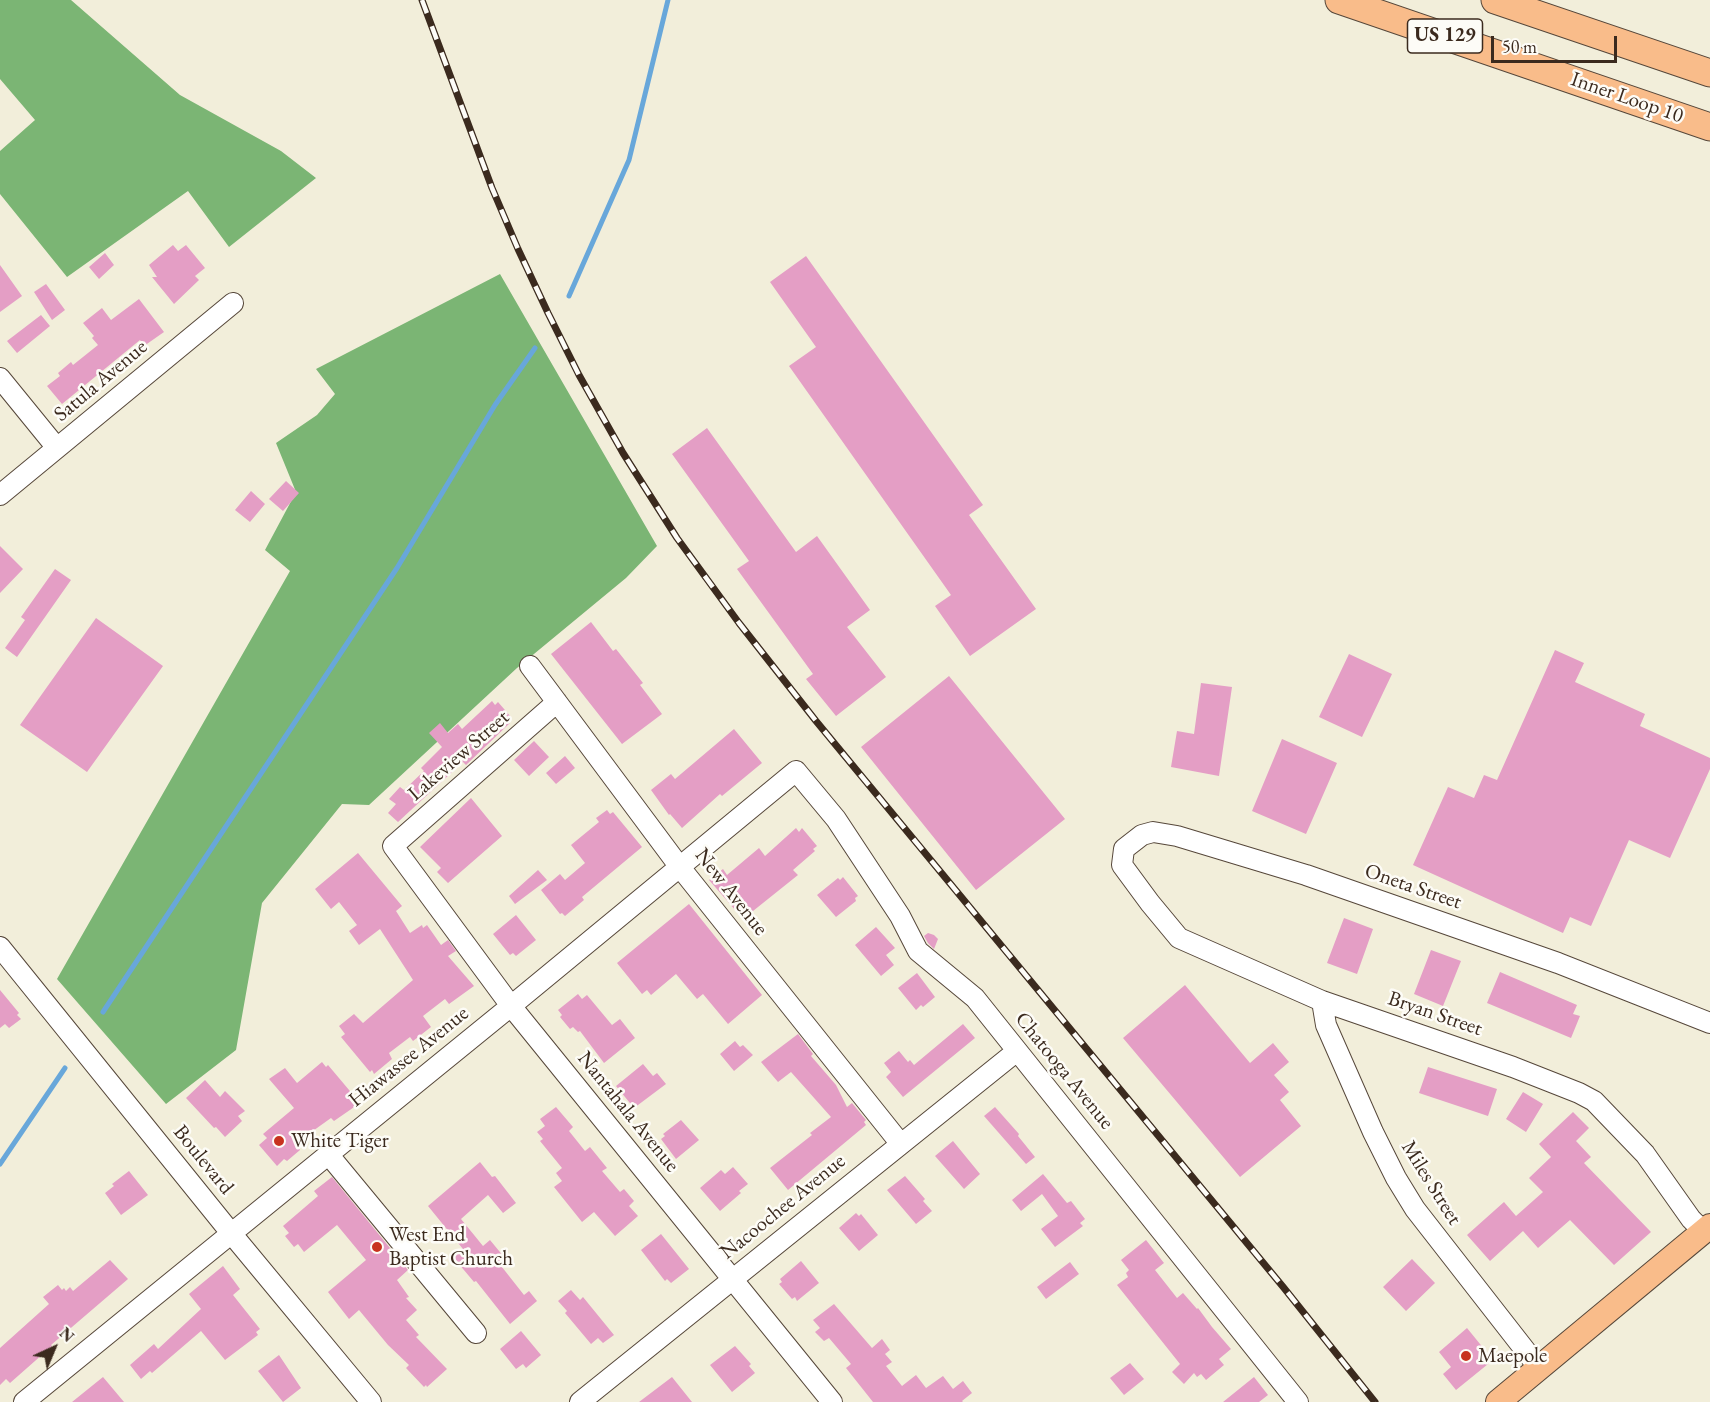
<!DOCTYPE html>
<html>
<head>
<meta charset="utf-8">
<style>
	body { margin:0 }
	#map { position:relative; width:1710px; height:1402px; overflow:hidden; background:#f2eeda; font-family:"EB Garamond",serif }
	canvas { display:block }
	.north { position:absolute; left:24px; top:1318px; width:60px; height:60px; -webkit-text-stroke:4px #fdfcf7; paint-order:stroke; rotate:44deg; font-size:16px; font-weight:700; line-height:24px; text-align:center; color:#3b2a1e }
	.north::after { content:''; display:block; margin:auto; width:21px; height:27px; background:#3b2a1e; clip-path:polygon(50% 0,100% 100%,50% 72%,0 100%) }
	.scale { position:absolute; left:1491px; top:36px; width:126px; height:27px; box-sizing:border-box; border:3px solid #3b2a1e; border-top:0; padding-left:8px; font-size:18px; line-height:21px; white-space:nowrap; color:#3b2a1e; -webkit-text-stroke:4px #fdfcf7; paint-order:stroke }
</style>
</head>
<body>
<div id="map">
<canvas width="1710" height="1402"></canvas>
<div class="north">N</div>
<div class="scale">50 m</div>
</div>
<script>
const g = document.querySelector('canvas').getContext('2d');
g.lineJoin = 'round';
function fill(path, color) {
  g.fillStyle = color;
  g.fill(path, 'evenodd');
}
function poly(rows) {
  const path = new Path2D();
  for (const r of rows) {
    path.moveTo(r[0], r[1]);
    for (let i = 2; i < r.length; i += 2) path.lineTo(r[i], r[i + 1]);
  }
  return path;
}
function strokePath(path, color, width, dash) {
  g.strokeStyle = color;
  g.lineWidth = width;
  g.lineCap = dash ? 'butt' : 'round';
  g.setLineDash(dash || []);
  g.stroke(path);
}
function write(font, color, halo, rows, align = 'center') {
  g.font = font + ' "EB Garamond",serif';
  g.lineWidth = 5;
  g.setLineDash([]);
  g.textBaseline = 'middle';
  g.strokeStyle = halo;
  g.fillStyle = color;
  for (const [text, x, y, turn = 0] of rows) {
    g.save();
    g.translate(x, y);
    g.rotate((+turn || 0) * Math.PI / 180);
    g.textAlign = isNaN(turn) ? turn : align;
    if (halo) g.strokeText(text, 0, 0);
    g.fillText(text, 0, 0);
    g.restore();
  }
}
fill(poly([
	[0,0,71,0,180,95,281,151,316,178,229,247,188,191,67,277,0,194,0,151,35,120,0,79],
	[500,274,657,546,626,578,517,668,369,805,342,804,262,903,236,1050,166,1104,57,979,290,571,265,550,296,492,276,443,317,415,335,394,316,369]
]), '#7bb574');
strokePath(poly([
	[569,296,629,160,668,0],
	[103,1012,397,568,495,405,535,348],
	[0,1164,65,1068]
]), '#68a7da', 5);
fill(poly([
	[173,245,178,251,186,245,205,268,195,276,199,280,174,304,152,277,157,277,149,265],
	[105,253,114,265,99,279,89,267],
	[806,256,983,505,969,515,1036,609,970,656,935,606,951,595,789,366,816,347,770,282],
	[0,265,22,296,0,312],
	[46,284,65,310,52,320,34,292],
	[139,299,164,332,144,346,140,340,62,404,47,386,60,376,58,373,71,362,73,365,98,345,92,338,94,336,83,323,102,308,111,320],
	[41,315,50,326,17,353,7,341],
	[707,428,796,552,817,536,870,610,847,627,886,677,836,716,806,679,813,674,737,569,749,561,672,454],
	[286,481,299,493,283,511,269,499],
	[251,491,265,504,250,522,235,510],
	[0,546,23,569,0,593],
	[55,569,71,580,17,657,5,648,25,620,21,617],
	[96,618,163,666,87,772,20,725],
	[591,622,613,651,616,649,643,683,640,685,662,714,622,744,551,654],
	[1555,650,1584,663,1575,682,1645,714,1640,726,1710,758,1710,769,1670,858,1629,840,1591,926,1570,917,1563,933,1413,865,1448,787,1474,798,1484,775,1497,780],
	[1349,654,1392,674,1362,737,1319,717],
	[949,676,1065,819,976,890,861,747],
	[1201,683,1232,687,1219,776,1171,767,1177,731,1194,734],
	[492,701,495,705,498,702,511,717,508,720,510,723,466,765,463,762,398,822,388,813,396,804,389,799,400,787,404,790,424,771,421,768,442,747,429,733,440,723,448,733,458,724,462,729],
	[734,729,762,763,722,796,720,794,682,828,670,814,669,815,651,790,671,774,675,779],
	[1282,739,1337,763,1306,834,1252,811],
	[534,741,549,757,529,776,514,760],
	[565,756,575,768,556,784,546,773],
	[471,798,502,836,448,883,437,872,441,868,420,847],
	[607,810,610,814,613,812,642,847,582,897,584,900,565,916,562,913,560,914,541,890,560,874,565,880,585,863,571,845,599,822,596,818],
	[796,828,799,832,802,828,817,846,813,849,815,851,793,870,798,875,743,919,709,880,723,869,727,875,759,848,765,856],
	[358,853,402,906,396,911,410,933,422,925,423,928,427,925,441,945,448,940,456,951,448,956,474,986,449,1004,445,999,423,1016,431,1027,413,1041,410,1037,389,1053,392,1059,374,1074,372,1070,370,1072,341,1037,345,1034,339,1026,354,1014,363,1023,413,980,380,929,359,945,349,931,357,925,339,902,331,909,315,889],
	[538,870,547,880,515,904,509,896],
	[843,877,858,896,855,898,856,901,836,917,817,895,838,878,840,880],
	[689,904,762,995,728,1024,703,994,697,999,676,974,651,995,647,990,642,994,617,963],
	[516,915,536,940,516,956,513,953,510,955,493,934],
	[1344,918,1373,929,1357,974,1327,963],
	[876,927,895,948,886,955,894,965,881,976,855,945],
	[928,933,934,935,938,939,934,949,928,943,924,936],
	[1431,950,1461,961,1443,1006,1414,994],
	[1500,972,1577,1005,1573,1014,1580,1016,1571,1038,1487,1003],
	[917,973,935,997,923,1007,921,1005,916,1010,898,988],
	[1185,985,1250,1063,1273,1043,1289,1062,1274,1075,1289,1092,1280,1100,1301,1126,1240,1177,1123,1038],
	[0,990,19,1013,17,1015,21,1019,9,1028,5,1024,0,1028],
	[578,994,582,999,587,995,612,1025,620,1019,635,1038,604,1063,580,1031,578,1032,573,1027,570,1029,560,1017,562,1015,558,1010],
	[963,1024,975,1038,903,1097,886,1077,891,1072,884,1063,899,1051,908,1062,910,1060,914,1065],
	[798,1034,813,1054,811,1056,836,1085,847,1107,852,1103,866,1120,864,1122,866,1125,788,1190,770,1168,812,1135,810,1133,831,1117,791,1072,778,1082,761,1062],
	[735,1041,740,1047,743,1045,753,1055,734,1071,720,1054],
	[322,1062,326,1067,328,1065,360,1103,334,1121,331,1118,296,1143,300,1150,287,1161,284,1159,277,1166,259,1145,267,1138,263,1134,294,1108,269,1079,285,1068,297,1083],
	[643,1064,653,1076,657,1073,666,1084,634,1108,616,1086],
	[1428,1067,1497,1089,1488,1116,1419,1093],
	[205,1080,220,1097,225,1091,245,1111,238,1116,242,1121,225,1137,216,1127,214,1128,186,1098],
	[1523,1092,1543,1104,1526,1132,1506,1119],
	[556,1107,573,1127,569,1131,585,1151,590,1147,607,1168,602,1171,620,1192,624,1189,634,1201,629,1206,638,1216,615,1236,594,1212,582,1222,554,1187,562,1181,556,1173,562,1168,540,1141,543,1139,537,1132,545,1126,540,1119],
	[995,1107,1019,1134,1018,1136,1035,1157,1026,1164,984,1116],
	[1573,1112,1589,1128,1576,1141,1591,1157,1584,1163,1651,1232,1614,1265,1570,1220,1538,1248,1523,1231,1490,1261,1467,1235,1504,1202,1516,1216,1543,1192,1529,1178,1551,1157,1539,1144],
	[681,1120,699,1140,676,1159,661,1139,665,1136,663,1134],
	[953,1141,980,1174,964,1189,935,1156],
	[480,1162,492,1177,495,1176,516,1203,503,1213,488,1195,461,1219,483,1246,490,1240,504,1257,498,1262,524,1295,529,1291,537,1301,510,1324,476,1281,474,1282,453,1257,463,1249,428,1206],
	[733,1167,748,1184,739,1191,741,1193,720,1211,700,1188,721,1170,725,1174],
	[129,1171,148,1195,121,1215,105,1193,114,1186,112,1184],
	[1043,1174,1067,1203,1071,1201,1085,1219,1080,1223,1083,1226,1055,1247,1041,1229,1058,1216,1042,1194,1021,1211,1012,1200],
	[905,1176,925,1199,923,1201,932,1211,916,1224,887,1190],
	[332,1177,408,1270,397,1280,409,1297,406,1298,417,1310,406,1320,419,1335,416,1337,447,1369,427,1387,426,1385,424,1387,406,1368,409,1365,388,1345,359,1310,349,1319,328,1292,366,1260,337,1225,304,1252,298,1244,294,1247,285,1236,289,1233,283,1226,318,1196,314,1191],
	[856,1213,859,1216,861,1214,878,1235,859,1251,839,1228],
	[661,1234,689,1269,671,1283,667,1279,665,1281,641,1250],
	[1146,1240,1164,1263,1155,1270,1177,1298,1183,1293,1197,1309,1198,1308,1212,1327,1231,1349,1219,1359,1224,1365,1206,1380,1201,1374,1197,1377,1194,1373,1184,1384,1172,1372,1180,1364,1117,1285,1128,1277,1126,1273,1129,1270,1121,1260],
	[1412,1259,1435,1283,1406,1311,1383,1287],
	[110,1260,128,1279,51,1345,52,1346,10,1383,6,1379,0,1385,0,1348,49,1304,43,1297,58,1285,62,1290,64,1288,66,1291,70,1287,73,1291],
	[801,1261,819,1283,797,1301,795,1297,792,1299,779,1284,782,1282,780,1279],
	[1070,1262,1079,1274,1046,1299,1037,1287],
	[223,1266,240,1289,233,1295,260,1329,256,1332,258,1335,225,1360,201,1331,152,1373,150,1371,141,1379,130,1365,154,1344,158,1349,201,1309,189,1294],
	[571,1290,580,1300,583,1297,614,1335,603,1343,598,1338,591,1344,565,1313,567,1311,558,1301],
	[834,1304,872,1348,882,1339,890,1350,885,1354,892,1362,886,1366,902,1386,916,1375,926,1388,943,1376,953,1389,963,1381,972,1393,962,1401,963,1402,873,1402,846,1368,851,1364,829,1338,824,1341,815,1332,820,1328,813,1320],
	[1467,1328,1493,1360,1456,1390,1443,1374,1451,1367,1439,1352],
	[521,1331,541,1355,526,1368,523,1364,516,1369,500,1349],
	[735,1346,751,1364,749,1366,755,1373,732,1392,710,1365],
	[279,1355,301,1388,283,1402,258,1371],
	[1130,1363,1144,1379,1124,1395,1110,1378],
	[103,1377,124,1402,72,1402],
	[672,1377,692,1402,639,1402],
	[1254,1377,1268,1395,1259,1402,1223,1402]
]), '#e49ec5');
const minor = poly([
	[0,378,57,448],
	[0,495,233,303],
	[530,666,679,866,900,1143],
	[557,702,393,846,511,1006,832,1402],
	[0,947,231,1233,371,1402],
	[1322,1001,1326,1025,1373,1132,1396,1178,1415,1209,1539,1368],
	[328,1154,476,1333],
	[1703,1231,1691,1219,1645,1154,1594,1101,1579,1093,1513,1067,1322,1001,1179,938,1150,903,1122,865,1124,849,1142,835,1153,832,1177,836,1306,875,1558,963,1710,1023],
	[24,1402,511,1006,796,771,836,819,900,916,918,951,975,998,1298,1402],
	[580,1402,1017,1051]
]);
const major = poly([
	[1498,1402,1710,1226]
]);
const highway = poly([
	[1339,0,1710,127],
	[1495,0,1710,73]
]);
strokePath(minor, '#56473a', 22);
strokePath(major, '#56473a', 26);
strokePath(highway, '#56473a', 29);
strokePath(minor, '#fff', 20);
strokePath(major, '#f9bc8a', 24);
strokePath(highway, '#f9bc8a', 27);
const rail = poly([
	[422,0,492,188,518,249,548,313,579,375,623,453,677,538,739,623,816,721,1284,1288,1375,1402]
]);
strokePath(rail, '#3b2a1e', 7);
strokePath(rail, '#fdfcf7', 4.5, [14]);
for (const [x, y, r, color] of [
	[279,1141,6,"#c8321e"],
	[377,1247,6,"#c8321e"],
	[1466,1356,6,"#c8321e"]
]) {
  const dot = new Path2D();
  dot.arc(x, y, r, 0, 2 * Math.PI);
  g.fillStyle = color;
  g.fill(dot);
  strokePath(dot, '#fdfcf7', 2);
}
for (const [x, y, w] of [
	[1445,36,75]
]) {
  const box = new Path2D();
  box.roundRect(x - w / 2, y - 17, w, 34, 4.5);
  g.fillStyle = '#fdfcf7';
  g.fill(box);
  strokePath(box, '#3b2a1e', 1.5);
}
write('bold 20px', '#3b2a1e', null, [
	["US 129",1445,36]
]);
write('21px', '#3b2a1e', '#fdfcf7', [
	["Inner Loop 10",1627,98,19],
	["Satula Avenue",101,381,-40],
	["Lakeview Street",459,756,-41],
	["Oneta Street",1413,887,19],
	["New Avenue",731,892,52],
	["Bryan Street",1435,1014,19],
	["Hiawassee Avenue",409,1057,-39],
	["Chatooga Avenue",1064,1071,51],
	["Nantahala Avenue",628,1112,51],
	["Boulevard",203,1160,51],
	["Miles Street",1431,1183,58],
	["Nacoochee Avenue",783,1207,-39]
]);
write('21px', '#3b2a1e', '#fdfcf7', [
	["White Tiger",291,1141],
	["West End",389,1235],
	["Baptist Church",389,1259],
	["Maepole",1478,1356]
], 'left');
</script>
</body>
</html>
